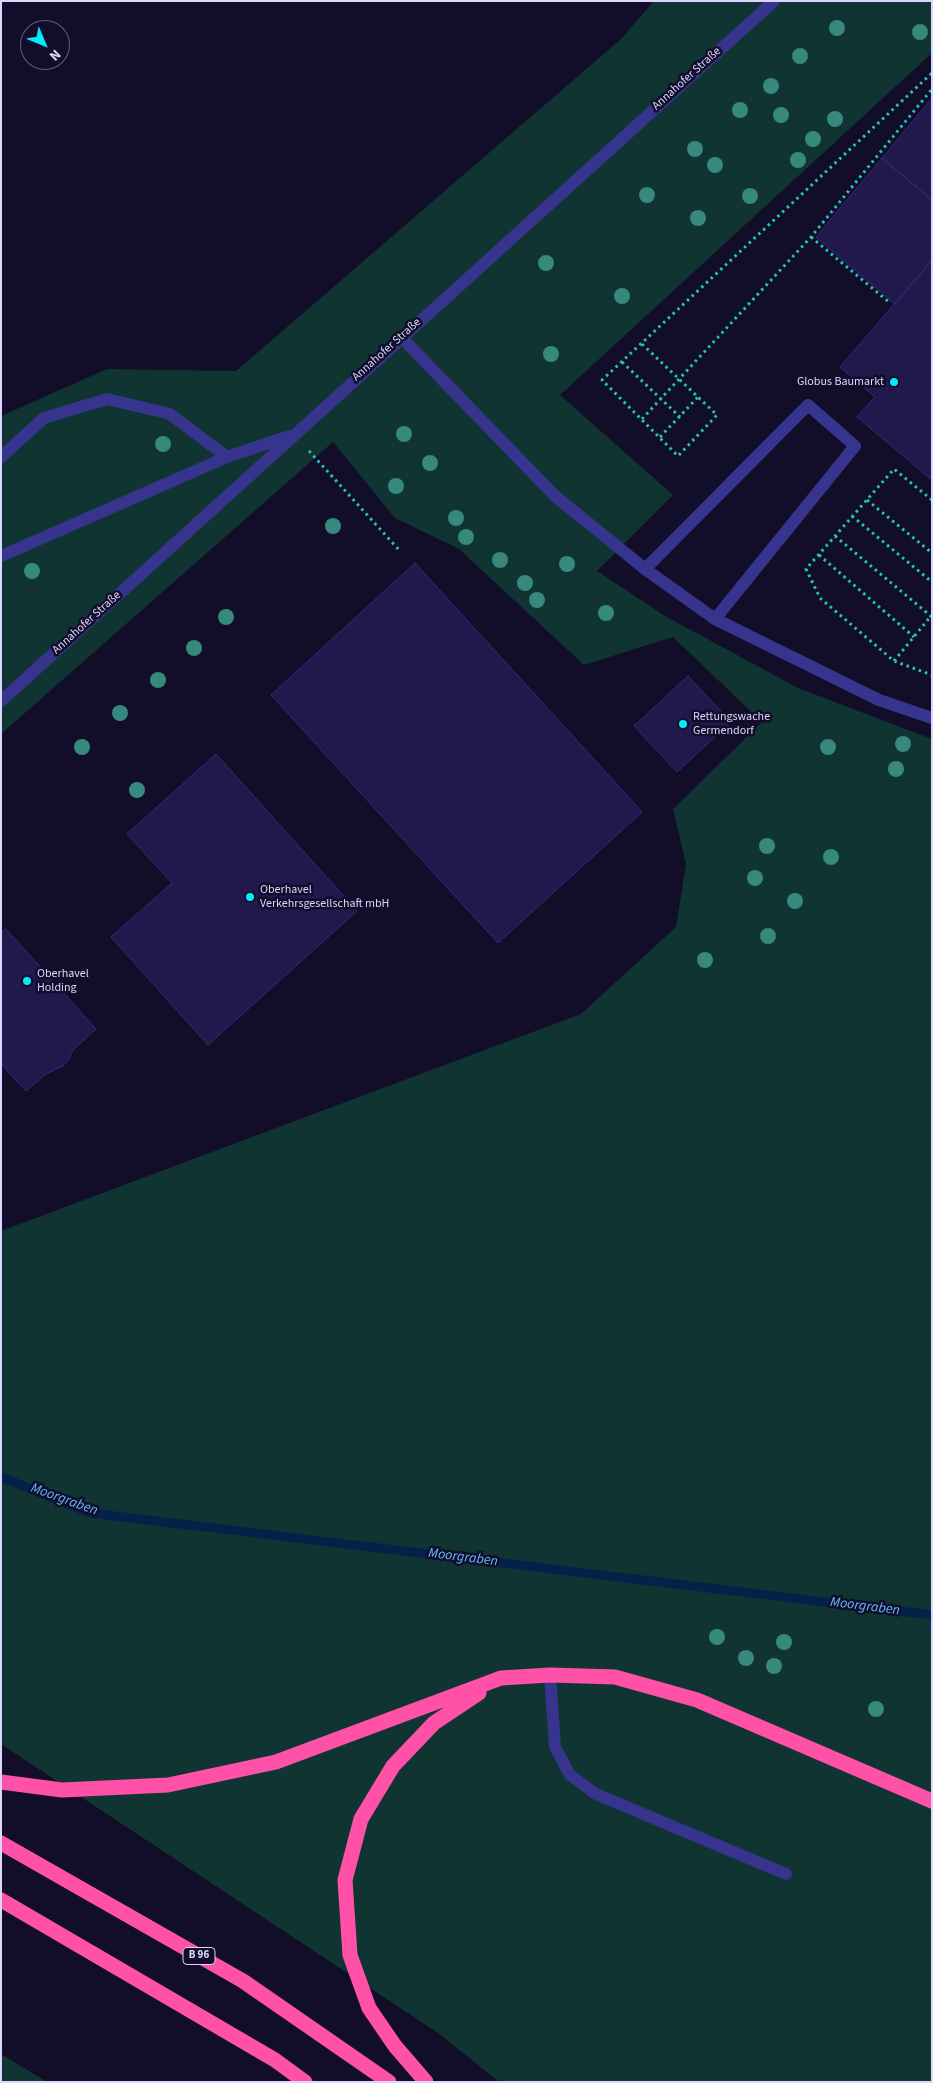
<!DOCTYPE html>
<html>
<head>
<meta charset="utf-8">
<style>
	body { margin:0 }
	#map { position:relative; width:933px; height:2083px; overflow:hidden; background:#120e29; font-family:"Source Sans 3",sans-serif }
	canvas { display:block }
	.frame { position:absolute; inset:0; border:2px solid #dad6ff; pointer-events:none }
	.north { position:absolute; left:20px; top:20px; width:50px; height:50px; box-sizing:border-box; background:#120e29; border:1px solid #625e7f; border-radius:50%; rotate:135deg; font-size:14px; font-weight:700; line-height:20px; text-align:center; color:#dad6ff }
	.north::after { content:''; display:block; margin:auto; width:18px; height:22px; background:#02ebff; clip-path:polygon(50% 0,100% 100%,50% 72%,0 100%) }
</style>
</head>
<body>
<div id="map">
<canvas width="933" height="2083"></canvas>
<div class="frame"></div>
<div class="north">N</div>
</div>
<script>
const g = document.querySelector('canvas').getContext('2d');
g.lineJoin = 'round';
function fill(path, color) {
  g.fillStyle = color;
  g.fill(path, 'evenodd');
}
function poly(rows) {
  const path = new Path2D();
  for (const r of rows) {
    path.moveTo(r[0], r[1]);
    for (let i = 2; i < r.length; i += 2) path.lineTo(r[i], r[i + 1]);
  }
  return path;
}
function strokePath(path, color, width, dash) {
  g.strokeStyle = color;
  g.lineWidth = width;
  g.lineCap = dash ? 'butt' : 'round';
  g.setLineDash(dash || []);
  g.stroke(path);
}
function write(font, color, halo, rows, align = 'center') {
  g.font = font + ' "Source Sans 3",sans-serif';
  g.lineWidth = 5;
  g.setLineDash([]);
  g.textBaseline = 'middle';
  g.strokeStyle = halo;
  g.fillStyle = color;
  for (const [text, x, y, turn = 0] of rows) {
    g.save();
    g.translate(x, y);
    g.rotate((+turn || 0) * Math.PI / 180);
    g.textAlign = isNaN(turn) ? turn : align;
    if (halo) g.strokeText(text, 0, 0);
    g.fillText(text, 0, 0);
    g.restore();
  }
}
fill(poly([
	[654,1,932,1,932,53,560,395,673,495,597,571,665,616,798,688,932,739,932,2082,499,2082,438,2033,1,1744,1,1231,581,1014,676,927,686,864,673,809,762,722,673,637,584,665,459,549,395,518,333,442,1,734,1,416,107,369,236,371,621,39],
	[1,2054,47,2082,1,2082]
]), '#103432');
strokePath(poly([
	[1,1477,90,1513,932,1615]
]), '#05204b', 9);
const building = poly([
	[932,98,932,200,882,158,932,98],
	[882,158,932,200,932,260,895,304,816,237,882,158],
	[932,260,932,480,857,417,875,397,840,367,932,260],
	[415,563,642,812,498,943,271,695,415,563],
	[688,676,731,722,677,772,634,726,688,676],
	[216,754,357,911,208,1045,111,937,172,883,127,834,216,754],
	[6,929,96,1029,73,1050,69,1059,63,1066,46,1074,26,1091,1,1064,1,933,6,929]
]);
fill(building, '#21184c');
strokePath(building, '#36287a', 1);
strokePath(poly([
	[811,237,890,303],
	[642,344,717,415,678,456,602,380,932,73],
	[622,362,680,417],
	[642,419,811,237,932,89],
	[660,437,698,397],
	[309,451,400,551],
	[867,500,932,553],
	[932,500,894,469,806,569,820,598,894,661,932,675],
	[852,516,932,582],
	[835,536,932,617],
	[819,555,914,637],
	[894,661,931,616]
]), '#24c5b8', 3, [2.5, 4]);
strokePath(poly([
	[401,337,555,496,645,569,715,619,879,700,932,718],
	[1,457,44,418,107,399,170,414,227,457],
	[1,556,227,457,289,436],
	[645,569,808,405,855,446,715,619],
	[1,701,774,1],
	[550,1675,555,1747,570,1775,596,1794,786,1874]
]), '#36348c', 12);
strokePath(poly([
	[1,1782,62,1790,168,1785,276,1762,501,1678,550,1675,615,1677,697,1700,932,1801],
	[1,1843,243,1981,389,2082],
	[1,1900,275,2060,305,2082],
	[426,2082,395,2046,369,2008,350,1955,345,1880,361,1819,393,1766,434,1723,479,1693]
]), '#ff51a8', 15);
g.fillStyle = '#37887d';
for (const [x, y] of [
	[837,28],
	[920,32],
	[800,56],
	[771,86],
	[740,110],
	[781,115],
	[835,119],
	[813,139],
	[695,149],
	[798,160],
	[715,165],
	[647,195],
	[750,196],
	[698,218],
	[546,263],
	[622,296],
	[551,354],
	[404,434],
	[163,444],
	[430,463],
	[396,486],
	[456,518],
	[333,526],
	[466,537],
	[500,560],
	[567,564],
	[32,571],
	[525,583],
	[537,600],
	[606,613],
	[226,617],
	[194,648],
	[158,680],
	[120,713],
	[903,744],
	[82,747],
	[828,747],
	[896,769],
	[137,790],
	[767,846],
	[831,857],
	[755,878],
	[795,901],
	[768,936],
	[705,960],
	[717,1637],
	[784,1642],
	[746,1658],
	[774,1666],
	[876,1709]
]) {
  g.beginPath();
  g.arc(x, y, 8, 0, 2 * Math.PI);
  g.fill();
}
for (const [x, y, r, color] of [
	[894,382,5,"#02ebff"],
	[683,724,5,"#02ebff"],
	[250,897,5,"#02ebff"],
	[27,981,5,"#02ebff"]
]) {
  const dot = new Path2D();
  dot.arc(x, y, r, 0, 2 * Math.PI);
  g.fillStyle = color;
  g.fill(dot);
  strokePath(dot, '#120e29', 2);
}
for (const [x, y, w] of [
	[199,1956,32]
]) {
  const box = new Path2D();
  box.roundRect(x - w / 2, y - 8.5, w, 17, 4);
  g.fillStyle = '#120e29';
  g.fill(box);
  strokePath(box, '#dad6ff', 1);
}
write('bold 11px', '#dad6ff', null, [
	["B 96",199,1956]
]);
write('12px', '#dad6ff', '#120e29', [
	["Annahofer Straße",687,79,-42],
	["Annahofer Straße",387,350,-42],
	["Annahofer Straße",87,623,-42]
]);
write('12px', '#dad6ff', '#120e29', [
	["Globus Baumarkt",884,382,"right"],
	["Rettungswache",693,717],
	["Germendorf",693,731],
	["Oberhavel",260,890],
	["Verkehrsgesellschaft mbH",260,904],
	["Oberhavel",37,974],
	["Holding",37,988]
], 'left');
write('italic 14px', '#64bbff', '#120e29', [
	["Moorgraben",64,1500,20],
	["Moorgraben",463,1558,7],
	["Moorgraben",865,1607,7]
]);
</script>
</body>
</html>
